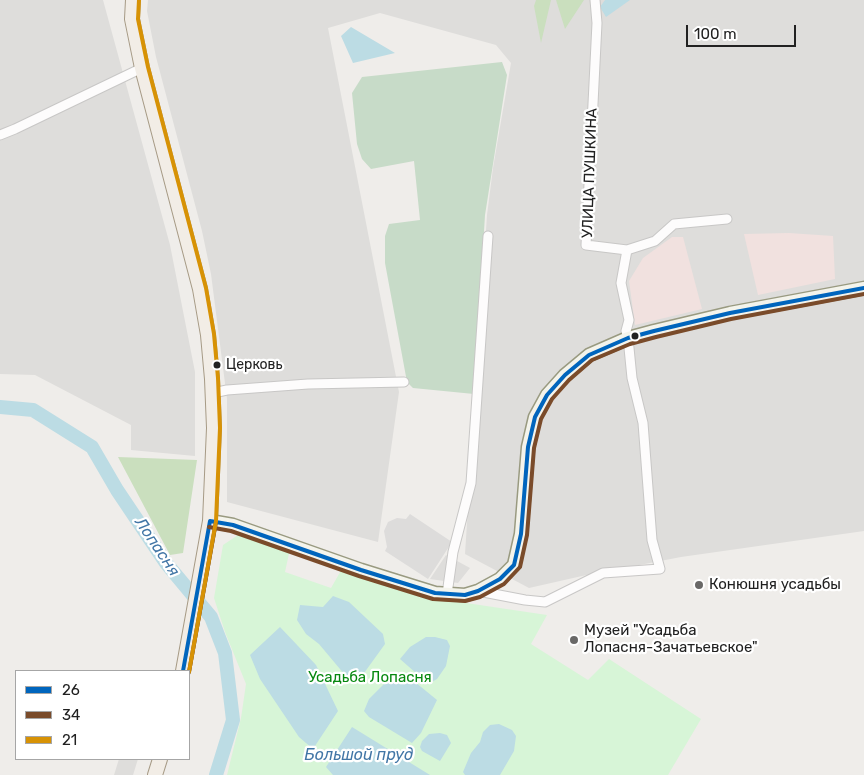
<!DOCTYPE html>
<html>
<head>
<meta charset="utf-8">
<style>
	body { margin:0 }
	#map { position:relative; width:864px; height:775px; overflow:hidden; background:#efedea; font-family:Rubik,sans-serif }
	canvas { display:block }
	.legend { position:absolute; left:15px; top:670px; width:175px; height:90px; box-sizing:border-box; background:#fff; border:1px solid #a6a6a6; margin:0; padding:6px 9px; list-style:none; font-size:15px; color:#212121 }
	.legend li { display:flex; align-items:center; gap:10px; height:25px }
	.legend b { width:25px; border:1px solid #a6a6a6 }
	.scale { position:absolute; left:686px; top:25px; width:110px; height:22px; box-sizing:border-box; border:2px solid #212121; border-top:0; padding-left:6px; font-size:15px; line-height:18px; white-space:nowrap; color:#212121; -webkit-text-stroke:4px #fff; paint-order:stroke }
</style>
</head>
<body>
<div id="map">
<canvas width="864" height="775"></canvas>
<ul class="legend">
<li><b style="height:6px;background:#0065bd"></b>26</li>
<li><b style="height:6px;background:#7a4b2a"></b>34</li>
<li><b style="height:6px;background:#d79205"></b>21</li>
</ul>
<div class="scale">100 m</div>
</div>
<script>
const g = document.querySelector('canvas').getContext('2d');
g.lineJoin = 'round';
function fill(path, color) {
  g.fillStyle = color;
  g.fill(path, 'evenodd');
}
function poly(rows) {
  const path = new Path2D();
  for (const r of rows) {
    path.moveTo(r[0], r[1]);
    for (let i = 2; i < r.length; i += 2) path.lineTo(r[i], r[i + 1]);
  }
  return path;
}
function strokePath(path, color, width, dash) {
  g.strokeStyle = color;
  g.lineWidth = width;
  g.lineCap = dash ? 'butt' : 'round';
  g.setLineDash(dash || []);
  g.stroke(path);
}
function write(font, color, halo, rows, align = 'center') {
  g.font = font + ' Rubik,sans-serif';
  g.lineWidth = 4.5;
  g.setLineDash([]);
  g.textBaseline = 'middle';
  g.strokeStyle = halo;
  g.fillStyle = color;
  for (const [text, x, y, turn = 0] of rows) {
    g.save();
    g.translate(x, y);
    g.rotate((+turn || 0) * Math.PI / 180);
    g.textAlign = isNaN(turn) ? turn : align;
    if (halo) g.strokeText(text, 0, 0);
    g.fillText(text, 0, 0);
    g.restore();
  }
}
fill(poly([
	[0,0,103,0,170,245,195,372,195,456,131,450,131,425,35,375,0,374],
	[148,0,864,0,864,531,681,557,582,576,529,588,465,554,487,215,493,168,511,63,496,45,380,13,328,28,399,392,378,542,227,502,227,399,211,274,202,231,156,57,147,11],
	[446,555,470,568,458,583,430,579],
	[119,759,138,759,133,775,114,775]
]), '#dedddb');
fill(poly([
	[789,233,833,236,835,279,758,295,744,234],
	[672,237,683,237,702,309,635,325,629,281,643,258]
]), '#f1e1df');
fill(poly([
	[410,514,452,542,428,579,385,551,387,547,384,531,388,522,397,518,406,519]
]), '#dddcdb');
fill(poly([
	[536,0,551,0,541,43,534,6],
	[556,0,584,0,565,29],
	[118,457,197,460,183,553,170,555]
]), '#cadfbe');
fill(poly([
	[502,62,507,75,485,215,474,394,413,388,407,382,385,263,385,236,389,224,420,220,414,161,371,169,362,159,357,144,352,93,362,77]
]), '#c7dbc8');
fill(poly([
	[241,533,290,549,285,572,331,588,343,567,446,600,547,615,531,644,588,680,609,659,701,719,668,775,227,775,241,718,246,684,225,632,214,598,223,545]
]), '#d7f5d7');
fill(poly([
	[605,0,630,0,606,17,600,7],
	[351,27,395,53,353,63,341,36],
	[333,596,349,602,383,634,385,644,359,680,354,683,345,675,319,644,306,634,297,620,300,605,323,607],
	[280,627,316,665,338,711,313,749,299,737,260,679,250,655],
	[426,637,435,637,447,640,450,646,446,666,437,679,430,683,416,673,400,659,410,647],
	[402,674,415,682,437,700,421,733,412,743,369,717,364,711,369,699,393,675],
	[499,724,512,730,516,736,514,751,500,775,465,775,463,772,471,753,480,742,483,732,490,725],
	[352,727,430,775,333,775,326,767],
	[440,733,447,735,451,743,440,761,422,751,420,747,422,741,429,734]
]), '#bcdce4');
strokePath(poly([
	[0,407,33,410,92,447,117,490,166,563,211,617,225,653,233,720,216,775]
]), '#bcdce4', 14);
const street = poly([
	[0,135,15,129,142,68],
	[627,250,655,241,674,224,727,219],
	[213,393,227,390,308,384,404,382],
	[478,591,525,600,545,602,603,573,660,569,652,540,643,423,632,378,628,338,626,331,629,320,621,283,627,250,586,245,597,23,595,0],
	[447,594,453,552,471,483,488,236]
]);
const secondary = poly([
	[210,521,233,525,361,570,435,593,465,595,478,591,500,579,514,565,521,534,528,447,535,417,547,395,565,375,589,355,628,338,654,331,730,313,864,288]
]);
const primary = poly([
	[133,0,132,19,142,68,200,289,208,335,212,379,214,428,210,521,183,671],
	[155,775,160,759]
]);
strokePath(street, '#c8c7c6', 11);
strokePath(secondary, '#999a80', 15);
strokePath(primary, '#a69a85', 16);
strokePath(street, '#fdfcfc', 9);
strokePath(secondary, '#f4f4ec', 12);
strokePath(primary, '#f2ede6', 14);
strokePath(poly([
	[210,521,233,525,361,570,435,593,465,595,478,591,500,579,514,565,521,534,528,447,535,417,547,395,565,375,589,355,628,338,654,331,730,313,864,288],
	[183,671,210,521]
]), '#0065bd', 4);
strokePath(poly([
	[209,527,231,531,359,576,433,599,465,601,480,597,504,584,520,567,527,535,534,448,541,419,552,399,569,380,592,360,630,344,656,337,731,319,864,294],
	[189,672,216,522]
]), '#7a4b2a', 4);
strokePath(poly([
	[139,0,138,19,148,67,206,288,214,334,218,378,220,428,216,521,189,672]
]), '#d79205', 4);
for (const [x, y, r, color] of [
	[635,336,4.5,"#212121"],
	[217,365,4.5,"#212121"],
	[699,585,5,"#696867"],
	[574,640,5,"#696867"]
]) {
  const dot = new Path2D();
  dot.arc(x, y, r, 0, 2 * Math.PI);
  g.fillStyle = color;
  g.fill(dot);
  strokePath(dot, '#fff', 2);
}
write('14px', '#212121', '#fff', [
	["Церковь",226,365]
], 'left');
write('15px', '#212121', '#fff', [
	["УЛИЦА ПУШКИНА",590,173,-88]
]);
write('15px', '#212121', '#fff', [
	["Конюшня усадьбы",709,585],
	["Музей \"Усадьба",584,631],
	["Лопасня-Зачатьевское\"",584,648]
], 'left');
write('15px', '#06880f', '#fff', [
	["Усадьба Лопасня",370,678]
]);
write('italic 16px', '#4276a6', '#fff', [
	["Лопасня",157,547,56],
	["Большой пруд",359,755]
]);
</script>
</body>
</html>
